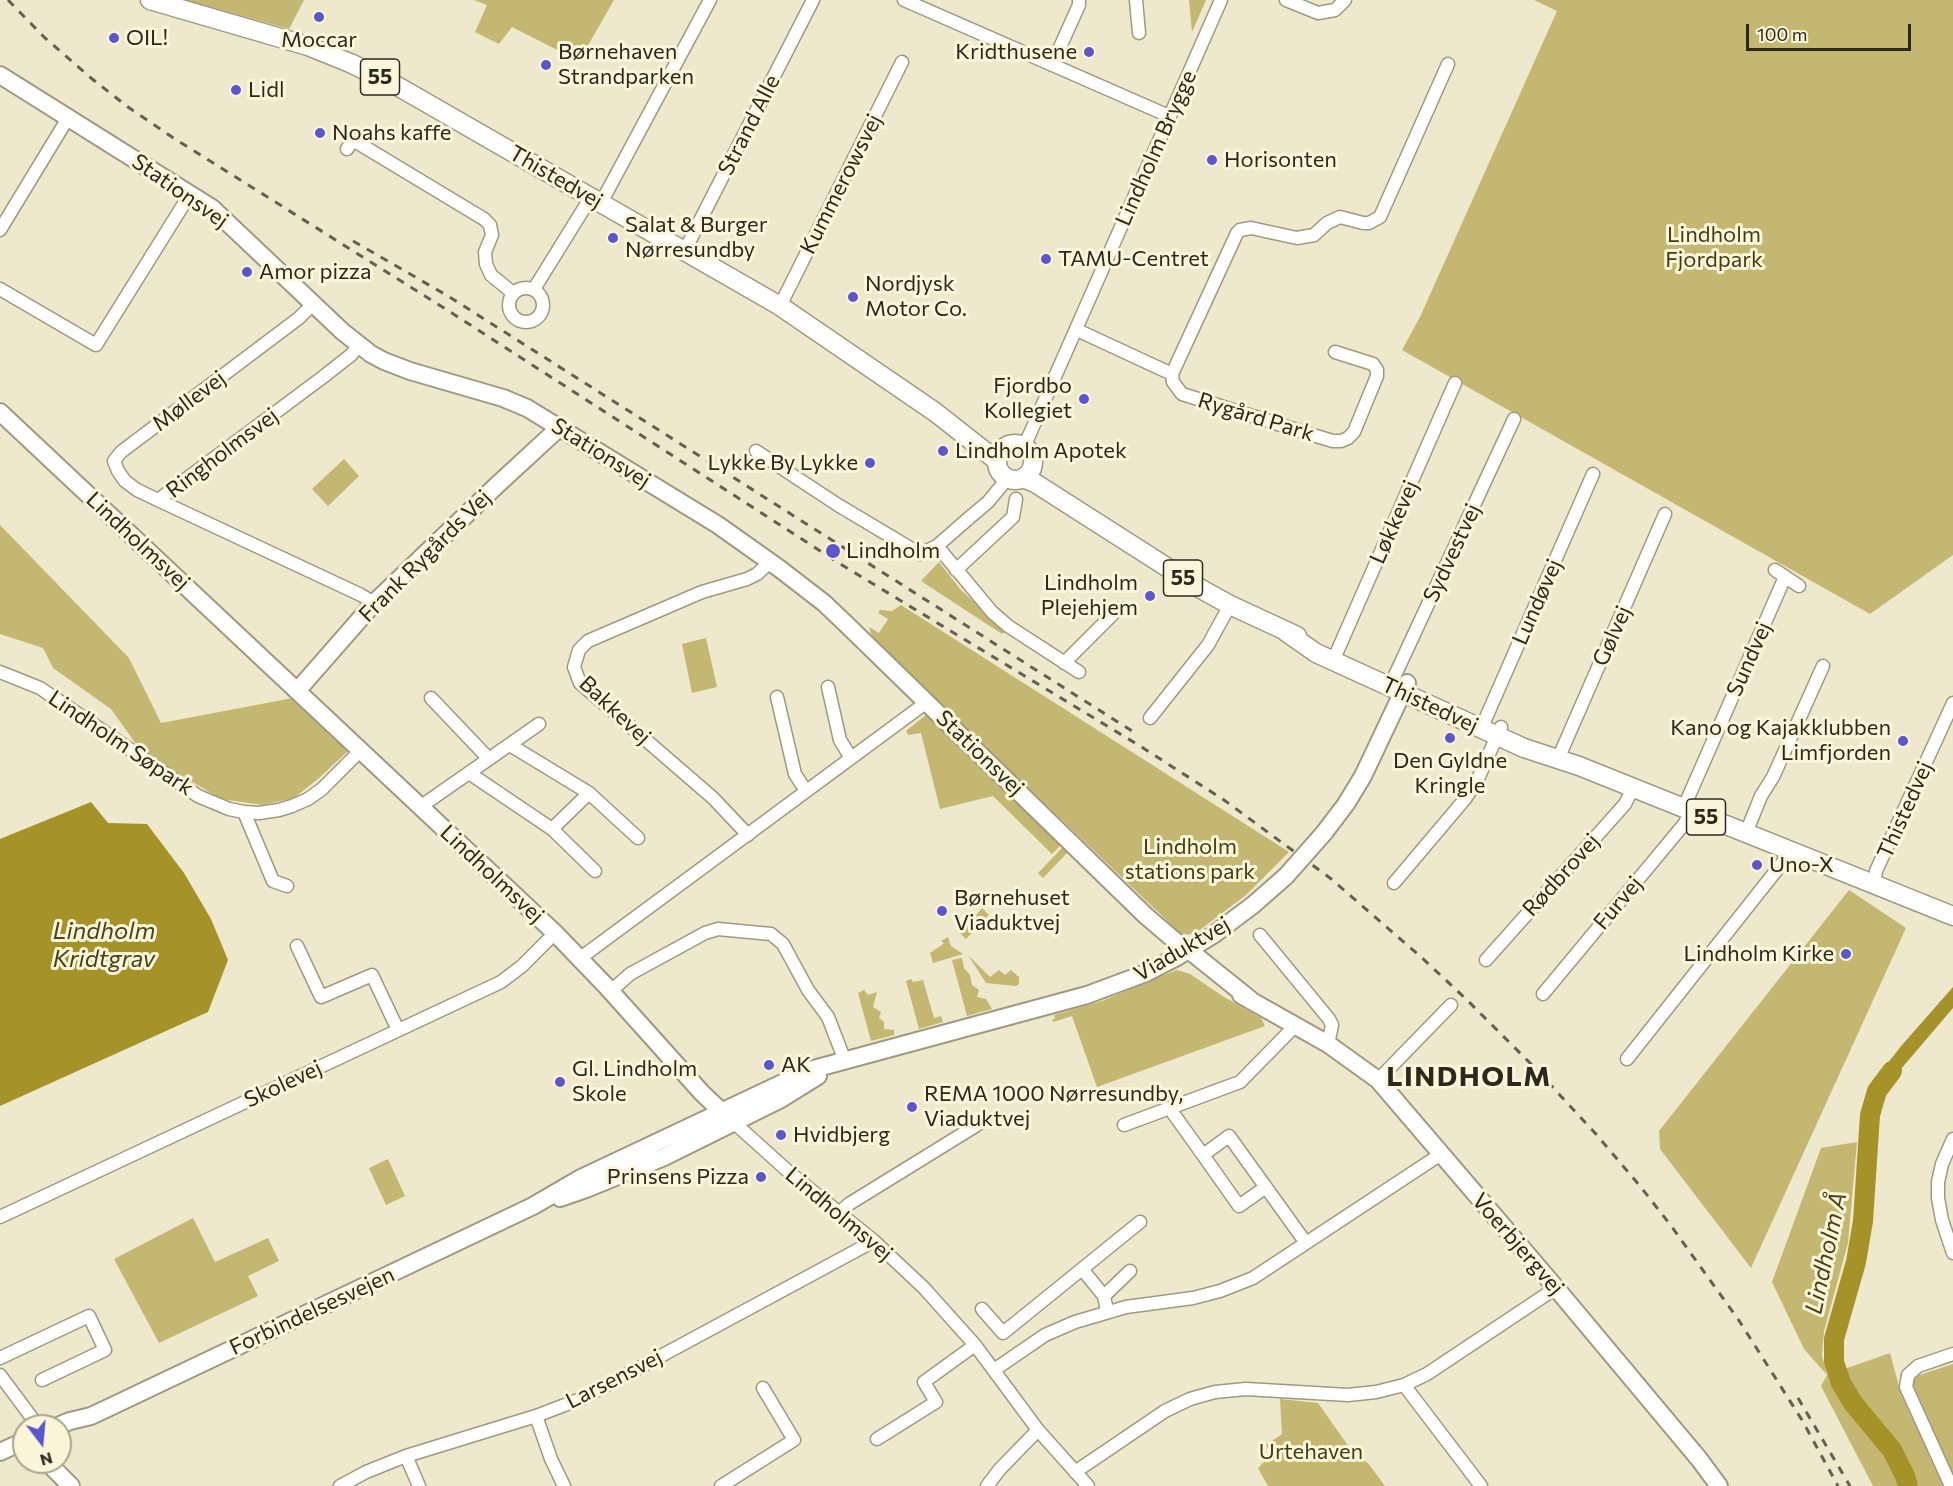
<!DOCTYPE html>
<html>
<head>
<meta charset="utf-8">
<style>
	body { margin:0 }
	#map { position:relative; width:1953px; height:1486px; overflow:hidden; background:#eee9cc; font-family:Commissioner,sans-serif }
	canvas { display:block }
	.north { position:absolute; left:12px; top:1414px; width:60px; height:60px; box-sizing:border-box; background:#fbf6d9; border:2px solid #a8a48e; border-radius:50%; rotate:164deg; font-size:16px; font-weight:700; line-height:24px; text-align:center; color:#2b291e }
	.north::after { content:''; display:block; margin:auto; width:21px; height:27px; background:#5956ce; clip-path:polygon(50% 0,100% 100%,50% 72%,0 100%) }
	.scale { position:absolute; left:1746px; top:24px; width:165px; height:27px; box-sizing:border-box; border:3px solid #2b291e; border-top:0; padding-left:8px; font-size:18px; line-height:21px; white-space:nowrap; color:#2b291e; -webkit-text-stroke:4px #fbf6d9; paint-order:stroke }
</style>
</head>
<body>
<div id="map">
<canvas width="1953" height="1486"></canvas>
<div class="north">N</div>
<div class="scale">100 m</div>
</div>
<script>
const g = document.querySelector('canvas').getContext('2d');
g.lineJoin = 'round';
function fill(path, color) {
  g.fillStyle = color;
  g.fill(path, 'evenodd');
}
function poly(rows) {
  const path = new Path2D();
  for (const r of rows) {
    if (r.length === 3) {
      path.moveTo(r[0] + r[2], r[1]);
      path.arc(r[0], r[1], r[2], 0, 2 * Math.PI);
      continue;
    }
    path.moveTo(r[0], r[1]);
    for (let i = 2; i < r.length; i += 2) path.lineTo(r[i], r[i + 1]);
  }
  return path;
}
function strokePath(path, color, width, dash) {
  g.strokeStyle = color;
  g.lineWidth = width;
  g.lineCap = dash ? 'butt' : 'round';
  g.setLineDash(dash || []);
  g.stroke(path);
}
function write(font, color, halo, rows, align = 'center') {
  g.font = font + ' Commissioner,sans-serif';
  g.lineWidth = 6;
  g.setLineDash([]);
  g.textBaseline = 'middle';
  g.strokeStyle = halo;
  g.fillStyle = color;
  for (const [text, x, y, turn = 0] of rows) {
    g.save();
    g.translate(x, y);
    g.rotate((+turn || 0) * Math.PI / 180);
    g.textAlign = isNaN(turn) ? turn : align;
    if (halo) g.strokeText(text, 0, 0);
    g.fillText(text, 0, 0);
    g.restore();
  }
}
fill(poly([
	[186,0,304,0,289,29],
	[474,0,614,0,579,61,512,27,499,44,475,32,487,5],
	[1189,0,1206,0,1192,32],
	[1534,0,1953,0,1953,555,1870,614,1402,350,1420,317,1557,11],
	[344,459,359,476,328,506,312,489],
	[0,525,129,658,161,723,293,698,348,751,318,779,294,798,263,805,221,799,141,751,111,709,53,668,43,648,0,634],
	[939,562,961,590,1006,631,1002,634,921,581],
	[901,605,1289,852,1246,895,1197,932,1186,935,1181,934,873,639,869,627,879,633,888,619,878,613,880,610,892,611],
	[706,638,717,687,692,693,682,644],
	[927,714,1061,845,1052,854,993,796,940,809,921,733,908,735,906,731],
	[1063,847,1068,852,1043,878,1038,873],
	[1849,890,1906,928,1751,1268,1660,1149,1659,1131],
	[982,908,989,915,966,939,961,934],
	[948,937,951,946,963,954,933,963,930,953,942,945,944,943,941,941],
	[968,955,990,977,999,970,1005,975,1011,970,1019,977,1019,984,1016,986,986,983],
	[962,958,964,968,970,975,972,985,979,990,977,997,986,999,992,1009,967,1016,952,960],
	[1177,970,1190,974,1224,997,1261,1018,1265,1026,1097,1087,1072,1016,1053,1022,1052,1020,1055,1019,1054,1015,1102,1001],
	[911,979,913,982,923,980,934,1018,941,1016,943,1022,919,1029,906,981],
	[864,990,868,995,877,992,873,1007,881,1012,879,1018,884,1022,884,1029,894,1030,894,1035,871,1041,858,993],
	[1857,1142,1848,1243,1824,1331,1822,1355,1827,1375,1890,1353,1900,1390,1944,1486,1873,1486,1821,1386,1827,1375,1804,1349,1772,1282,1821,1148],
	[388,1159,405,1196,386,1205,369,1168],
	[193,1218,215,1262,268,1238,279,1261,248,1276,258,1296,159,1343,114,1259],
	[1953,1364,1953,1479,1910,1384,1916,1376],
	[1280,1399,1318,1403,1354,1454,1368,1463,1385,1486,1268,1486,1258,1468,1271,1455,1266,1445,1282,1434]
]), '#c3b772');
fill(poly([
	[91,802,108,823,147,824,184,873,211,919,228,960,208,1012,0,1106,0,839],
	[1953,987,1953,1008,1889,1083,1877,1091,1871,1090,1880,1073,1902,1045]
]), '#a59329');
strokePath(poly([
	[1892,1071,1877,1091,1870,1115,1863,1221,1856,1262,1834,1339,1834,1362,1841,1383,1853,1403,1892,1450,1905,1476,1908,1486]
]), '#a59329', 20);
const street = poly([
	[904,0,1169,116],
	[1136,0,1139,33],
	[1286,0,1318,13,1335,10,1345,0],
	[1052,65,1079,5,1079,0],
	[347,149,353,140,484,219,490,225,492,235,485,252,486,264,491,275,513,293],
	[601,203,710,0],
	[0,230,68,118],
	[685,250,813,0],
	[526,305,17],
	[0,289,96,345,190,194],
	[534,289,591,197],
	[780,306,902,62],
	[1077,330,1172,374],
	[359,345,351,355,323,377,158,500,361,595,374,603],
	[1335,352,1373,364,1377,370,1377,376,1354,432,1348,438,1341,441,1333,441,1316,436,1182,394,1173,382,1172,374,1237,233,1240,230,1251,228,1297,238,1314,235,1327,223,1340,217,1363,223,1369,223,1380,217,1448,64],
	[1024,447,1221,0],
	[756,451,838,505,920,554,937,546,969,518,988,502,1007,479],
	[158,500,137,490,125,481,118,471,114,461,121,452,299,318,313,304],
	[937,546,992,612,1008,626,1079,672],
	[956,570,1013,517,1016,499],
	[1775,570,1799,586],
	[1333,661,1455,383],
	[1064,663,1118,609],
	[0,672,40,688,198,796,229,809,244,812,259,813,279,810,292,806,308,799,322,789,361,750],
	[1390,686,1514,419],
	[828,687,840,740,851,758],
	[777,697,795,774,806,791],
	[431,698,489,759],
	[1150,718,1208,645,1230,605],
	[1481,729,1593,474],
	[510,745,589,793,638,838],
	[1558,759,1665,514],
	[469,773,552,829,595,871],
	[420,807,539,724],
	[1684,807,1785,577],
	[244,812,273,881,287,886],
	[552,829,589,793],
	[1746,833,1761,796,1773,777,1823,666],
	[748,835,713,798,580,683,574,667,579,650,588,641,702,592,747,579,757,574,770,562],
	[1394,883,1465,799,1477,781,1501,727],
	[1874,884,1876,871,1953,703],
	[1260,935,1329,1019,1332,1025,1328,1044],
	[297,946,321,997,372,975,398,1030],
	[579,959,927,702],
	[1486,960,1625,804,1633,788],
	[611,991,630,974,705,933,718,929,771,934,783,944,808,990,828,1017,845,1061],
	[1543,994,1685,823,1691,810],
	[1627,1059,1783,862,1788,850],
	[1378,1080,1451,1005],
	[1170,1109,1203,1155],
	[730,1119,790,1173,874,1241,924,1288,975,1345,1038,1430,1088,1486],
	[1124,1125,1240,1082,1295,1026],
	[1953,1139,1942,1164,1938,1182,1938,1198,1942,1220,1953,1253],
	[1266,1187,1239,1206,1203,1155,1229,1136,1306,1243],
	[839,1213,849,1204,977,1125],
	[0,1217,501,982,522,966,555,933],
	[1082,1269,1104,1296,1107,1311],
	[1104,1296,1130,1271],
	[982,1309,1003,1333,1140,1222],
	[0,1358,89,1316,105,1350,42,1380],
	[994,1370,1045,1335,1075,1322,1126,1307,1193,1298,1220,1291,1253,1278,1441,1154],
	[0,1375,38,1426],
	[1404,1385,1481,1486],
	[536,1416,551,1459,564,1486],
	[877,1439,936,1402,924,1382,975,1345],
	[406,1456,419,1486],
	[1075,1472,1165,1411,1190,1399,1215,1392,1246,1389,1348,1395,1376,1392,1404,1385,1427,1374,1556,1288],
	[340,1486,366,1472,406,1456,536,1416,583,1398,874,1241],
	[721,1486,794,1440,763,1388],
	[987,1486,1000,1469,1038,1430],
	[1951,1486,1906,1387,1908,1375,1918,1366,1953,1354]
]);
const secondary = poly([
	[0,75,212,208,343,332,371,354,384,361,410,371,503,398,527,408,718,525,780,569,824,603,845,623,1146,916,1180,945,1195,955,1251,1000],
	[0,412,555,933,606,986,702,1093,721,1111],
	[297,691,374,603,495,487,560,427],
	[1324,833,1346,804,1363,776,1407,683],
	[1241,995,1328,1044,1378,1080,1556,1288,1699,1459,1719,1486],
	[560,1198,586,1189,664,1157,781,1099,818,1076],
	[58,1426,70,1421,91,1416,108,1408,533,1206,581,1178,810,1070,1087,995,1146,973,1177,957,1213,935,1253,905,1286,876],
	[0,1452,24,1441],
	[47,1462,71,1486]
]);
const primary = poly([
	[150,0,308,46,350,63,392,83,780,306,935,412,996,460],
	[1015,462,18],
	[1023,478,1035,483,1201,589,1230,605,1297,636],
	[1286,632,1316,653,1524,748,1579,766,1953,916]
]);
strokePath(street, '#9f9a7f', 15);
strokePath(secondary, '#9f9a7f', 20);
strokePath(primary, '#9f9a7f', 21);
strokePath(street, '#fff', 12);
strokePath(secondary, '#fff', 16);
strokePath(primary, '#fff', 18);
strokePath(poly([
	[8,0,44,37,91,78,128,107,175,139,444,308,842,565,1140,746,1224,800,1330,878,1420,956,1466,999,1533,1066,1595,1133,1640,1186,1672,1227,1738,1319,1802,1420,1838,1486],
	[353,241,448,296,1132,731],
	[1798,1398,1850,1486]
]), '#626050', 3, [8, 8]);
const secondaryBridge = poly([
	[1286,876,1324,833]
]);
strokePath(secondaryBridge, '#9f9a7f', 20, []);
strokePath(secondaryBridge, '#fff', 16);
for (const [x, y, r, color] of [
	[319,17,6,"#5956ce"],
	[114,38,6,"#5956ce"],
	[1089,52,6,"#5956ce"],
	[546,65,6,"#5956ce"],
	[236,90,6,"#5956ce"],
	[320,133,6,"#5956ce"],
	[1212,160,6,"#5956ce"],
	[613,238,6,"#5956ce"],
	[1046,259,6,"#5956ce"],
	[247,272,6,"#5956ce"],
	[853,297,6,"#5956ce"],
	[1084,399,6,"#5956ce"],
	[943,451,6,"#5956ce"],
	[870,463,6,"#5956ce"],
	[833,551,8,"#5956ce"],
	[1150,596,6,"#5956ce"],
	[1450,738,6,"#5956ce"],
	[1903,741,6,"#5956ce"],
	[1757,865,6,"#5956ce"],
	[942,911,6,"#5956ce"],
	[1846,954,6,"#5956ce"],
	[769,1065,6,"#5956ce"],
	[560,1082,6,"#5956ce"],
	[912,1107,6,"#5956ce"],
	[781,1135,6,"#5956ce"],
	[761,1177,6,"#5956ce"]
]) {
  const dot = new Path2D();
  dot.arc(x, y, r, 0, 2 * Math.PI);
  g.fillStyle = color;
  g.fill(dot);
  strokePath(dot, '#fbf6d9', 2);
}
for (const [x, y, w] of [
	[380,77,39],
	[1183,578,39],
	[1706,817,39]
]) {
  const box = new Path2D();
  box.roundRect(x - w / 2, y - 18, w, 36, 4.5);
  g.fillStyle = '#fbf6d9';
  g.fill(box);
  strokePath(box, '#2b291e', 1.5);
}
write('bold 21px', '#2b291e', null, [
	["55",380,77],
	["55",1183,578],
	["55",1706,817]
]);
write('22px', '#2b291e', '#fbf6d9', [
	["OIL!",126,38],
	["Moccar",319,40,"center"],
	["Børnehaven",558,52],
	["Strandparken",558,77],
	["Kridthusene",1077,52,"right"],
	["Lidl",248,90],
	["Noahs kaffe",332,133],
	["Horisonten",1224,160],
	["Salat & Burger",625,225],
	["Nørresundby",625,250],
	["TAMU-Centret",1058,259],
	["Amor pizza",259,272],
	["Nordjysk",865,284],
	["Motor Co.",865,309],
	["Fjordbo",1072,386,"right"],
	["Kollegiet",1072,411,"right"],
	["Lindholm Apotek",955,451],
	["Lykke By Lykke",858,463,"right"],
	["Lindholm",846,551],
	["Lindholm",1138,583,"right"],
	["Plejehjem",1138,608,"right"],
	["Kano og Kajakklubben",1891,728,"right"],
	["Limfjorden",1891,753,"right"],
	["Den Gyldne",1450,761,"center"],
	["Kringle",1450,786,"center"],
	["Uno-X",1769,865],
	["Børnehuset",954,898],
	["Viaduktvej",954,923],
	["Lindholm Kirke",1834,954,"right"],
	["AK",781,1065],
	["Gl. Lindholm",572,1069],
	["Skole",572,1094],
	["REMA 1000 Nørresundby,",924,1094],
	["Viaduktvej",924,1119],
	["Hvidbjerg",793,1135],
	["Prinsens Pizza",749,1177,"right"]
], 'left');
write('22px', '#2b291e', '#fbf6d9', [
	["Strand Alle",749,125,-63],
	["Lindholm Brygge",1156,148,-66],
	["Thistedvej",556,177,30],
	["Kummerowsvej",841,184,-63],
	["Stationsvej",180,191,35],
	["Møllevej",189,401,-37],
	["Rygård Park",1256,417,17],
	["Ringholmsvej",222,453,-37],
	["Stationsvej",601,453,32],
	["Løkkevej",1394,522,-66],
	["Lindholmsvej",138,541,43],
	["Sydvestvej",1452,553,-65],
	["Frank Rygårds Vej",425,556,-45],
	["Lundøvej",1537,602,-66],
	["Gølvej",1612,636,-66],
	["Sundvej",1749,659,-66],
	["Thistedvej",1430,705,25],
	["Bakkevej",615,710,43],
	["Lindholm Søpark",121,743,34],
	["Stationsvej",980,753,44],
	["Thistedvej",1905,810,-66],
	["Lindholmsvej",492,874,43],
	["Rødbrovej",1561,875,-48],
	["Furvej",1618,903,-50],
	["Viaduktvej",1182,949,-30],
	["Skolevej",283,1084,-25],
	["Lindholmsvej",839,1214,40],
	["Voerbjergvej",1518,1244,49],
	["Forbindelsesvejen",312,1311,-25],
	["Larsensvej",614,1379,-27]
]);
write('22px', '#443d12', '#fbf6d9', [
	["Lindholm",1714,235],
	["Fjordpark",1714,260],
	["Lindholm",1190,847],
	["stations park",1190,872],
	["Urtehaven",1311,1452]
]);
write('italic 24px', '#4a4218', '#fbf6d9', [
	["Lindholm",104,931],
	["Kridtgrav",104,959],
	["Lindholm Å",1826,1253,-78]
]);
g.letterSpacing = '1.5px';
write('bold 28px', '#2b291e', '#fbf6d9', [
	["LINDHOLM",1469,1077]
]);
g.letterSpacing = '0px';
</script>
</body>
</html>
